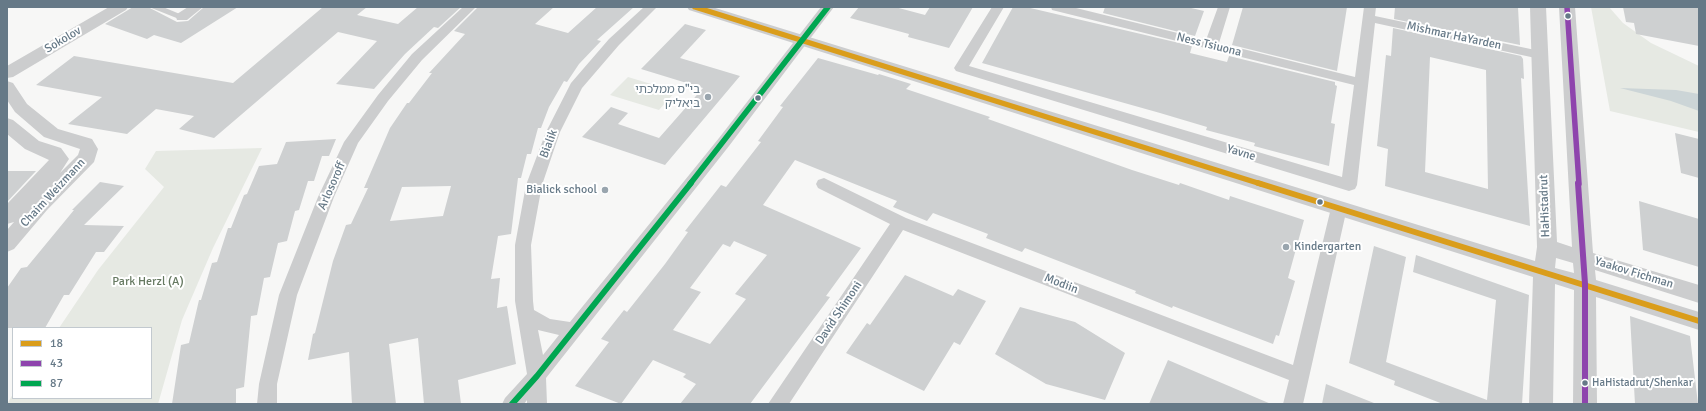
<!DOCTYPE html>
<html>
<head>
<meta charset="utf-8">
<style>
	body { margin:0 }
	#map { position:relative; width:1706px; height:411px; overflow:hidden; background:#f7f7f6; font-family:Signika,sans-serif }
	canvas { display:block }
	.frame { position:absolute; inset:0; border:8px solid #667987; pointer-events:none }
	.legend { position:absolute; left:12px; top:327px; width:140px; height:72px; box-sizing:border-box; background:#fff; border:1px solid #c2c9cf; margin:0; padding:5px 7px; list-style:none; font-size:12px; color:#667987 }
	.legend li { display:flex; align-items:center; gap:8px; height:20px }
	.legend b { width:20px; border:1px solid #c2c9cf }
</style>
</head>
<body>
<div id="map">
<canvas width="1706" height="411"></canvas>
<div class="frame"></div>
<ul class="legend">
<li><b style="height:5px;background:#da9d1b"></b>18</li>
<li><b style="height:5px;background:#8e44ad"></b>43</li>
<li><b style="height:5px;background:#00a651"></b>87</li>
</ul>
</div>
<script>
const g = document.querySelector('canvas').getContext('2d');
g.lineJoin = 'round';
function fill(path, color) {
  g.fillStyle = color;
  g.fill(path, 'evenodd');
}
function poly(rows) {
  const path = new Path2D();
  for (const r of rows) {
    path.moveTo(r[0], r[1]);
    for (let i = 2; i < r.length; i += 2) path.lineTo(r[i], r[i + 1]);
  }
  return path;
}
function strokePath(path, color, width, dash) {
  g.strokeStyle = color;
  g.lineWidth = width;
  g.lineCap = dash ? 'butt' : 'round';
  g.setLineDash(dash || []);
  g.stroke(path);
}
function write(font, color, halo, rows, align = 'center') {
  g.font = font + ' Signika,"Noto Sans Hebrew",sans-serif';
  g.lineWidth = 4;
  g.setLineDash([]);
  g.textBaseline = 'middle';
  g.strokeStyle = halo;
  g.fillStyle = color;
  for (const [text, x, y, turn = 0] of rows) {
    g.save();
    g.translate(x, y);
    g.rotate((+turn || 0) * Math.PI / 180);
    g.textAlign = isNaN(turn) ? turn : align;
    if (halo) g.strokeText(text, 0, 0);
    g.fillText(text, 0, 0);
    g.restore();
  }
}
fill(poly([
	[1591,7,1609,7,1623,23,1651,43,1699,66,1699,132,1610,111],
	[628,77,671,90,676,91,659,110,610,95],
	[262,148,213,248,182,320,158,404,7,404,13,394,13,398,151,398,151,328,59,328,98,270,164,187,145,169,156,151]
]), '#e6e9e3');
fill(poly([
	[1620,88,1676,90,1699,94,1699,111,1671,101]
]), '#ccd5d7');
fill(poly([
	[133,7,148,7,177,22,188,21,204,7,238,7,181,43,154,35,147,39,105,24],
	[323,7,367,7,357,15,398,24,418,7,461,7,438,28,434,27,405,54,374,89,336,84,377,41,338,32,214,138,179,129,194,116,156,109,127,134,68,124,102,97,36,85,74,56,233,83],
	[478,7,554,7,535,24,568,33,597,7,634,7,597,40,601,41,579,64,567,82,564,81,549,107,541,128,538,128,531,154,527,154,521,178,518,178,511,234,498,236,491,279,500,278,497,308,507,306,516,364,458,380,461,404,424,404,418,338,389,344,396,404,352,404,349,352,308,360,313,334,315,333,333,261,346,225,351,224,368,188,364,188,390,128,407,103,409,103,432,73,429,73,465,34,454,31],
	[451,186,443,216,390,221,402,187],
	[859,7,895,7,925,15,930,7,973,7,949,48,908,37,909,34,850,18],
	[1013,7,1026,7,1192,46,1190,53,1227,62,1229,56,1335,82,1335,85,1337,86,1331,123,1335,124,1329,166,1254,146,1255,143,1206,130,1207,127,1160,113,982,63],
	[1105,7,1187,7,1204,11,1195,36,1103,13],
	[1243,7,1347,7,1337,71,1232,45],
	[1395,7,1518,7,1520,45,1394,19],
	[1623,7,1699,7,1699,46,1636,34,1634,23,1626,22],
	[685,24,706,30,680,58,740,76,665,165,582,137,611,107,628,113,618,124,659,138,703,88,641,69],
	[1393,28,1521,56,1523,59,1524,79,1521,78,1530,226,1385,186,1388,149,1377,146,1386,55,1391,56],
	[1430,57,1486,70,1488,189,1425,172],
	[818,58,878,75,879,74,911,84,906,89,990,117,988,119,1132,170,1179,185,1180,183,1229,200,1230,196,1304,220,1288,278,1295,281,1279,336,1276,335,1273,344,1173,306,1172,308,1135,293,1136,291,1025,248,1022,252,986,238,988,234,933,213,927,221,893,207,897,201,795,160,763,205,861,248,826,296,830,297,750,404,680,404,696,384,683,377,686,374,653,360,621,404,575,386,609,342,601,339,624,310,627,312,665,264,688,232,685,231,721,185,726,187,761,142,758,141,783,107,780,106],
	[734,241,767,255,735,294,746,299,710,344,673,330,701,292,690,288,723,244,730,247],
	[1675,133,1699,139,1699,178,1681,173],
	[336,139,329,156,322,156,314,181,308,181,299,210,295,211,287,241,278,243,270,277,264,278,257,315,251,316,244,387,236,389,236,404,172,404,181,345,189,343,199,300,201,300,212,263,217,262,228,228,231,228,244,195,247,194,259,166,277,164,286,142],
	[7,171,36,171,7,202],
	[100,182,124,186,84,225,124,226,104,252,96,252,69,295,64,295,45,328,7,328,7,288,21,268,27,267,74,210,72,210],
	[1639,201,1699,219,1699,267,1643,250],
	[1374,246,1406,257,1386,362,1487,400,1496,300,1413,272,1416,255,1529,295,1522,404,1443,404,1394,385,1395,381,1349,363],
	[905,275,953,296,958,289,986,301,960,345,954,342,924,391,846,353,867,323,870,325],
	[1020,307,1075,322,1125,353,1105,400,1046,384,995,354],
	[1630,316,1690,336,1698,404,1635,404],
	[1168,360,1271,404,1149,404],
	[1326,384,1374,403,1374,404,1322,404]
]), '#ced0d1');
fill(poly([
	[149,7,163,7,187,17,182,20,179,19,149,7]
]), '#cccdce');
fill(poly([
	[188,7,203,7,187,20,177,20,176,17,177,14,188,7],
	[463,7,476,7,422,60,388,101,358,143,334,197,297,295,277,384,277,404,257,404,259,384,279,295,318,197,344,142,378,95,412,54,463,7],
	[644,7,657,7,619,45,582,88,560,132,542,185,531,245,533,301,534,310,550,319,570,322,719,138,821,7,834,7,729,146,546,378,547,404,527,404,527,400,524,404,502,404,505,398,527,374,515,301,515,245,526,185,546,132,571,83,609,39,644,7],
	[538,330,559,335,543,355,538,330],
	[992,7,1004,7,969,66,1342,177,1354,85,1052,10,1051,7,1072,7,1206,40,1218,7,1230,7,1219,43,1355,77,1364,7,1376,7,1375,16,1540,51,1545,52,1547,55,1545,58,1540,59,1375,23,1357,185,1355,189,1349,191,956,71,954,68,992,7],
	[824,178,906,218,1293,365,1331,208,1333,204,1339,202,1345,204,1347,208,1303,404,1283,404,1289,380,903,230,789,404,768,404,890,224,818,188,816,184,818,180,824,178]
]), '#cccdce');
fill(poly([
	[109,7,128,7,126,10,13,77,7,78,7,66,109,7],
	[687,7,712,7,1535,261,1537,247,1530,7,1546,7,1557,242,1572,247,1559,7,1575,7,1593,253,1699,285,1699,303,1595,270,1596,280,1699,312,1699,330,1596,297,1597,404,1573,404,1574,290,1555,284,1553,404,1529,404,1533,277,689,10,687,7],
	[1556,258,1573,263,1574,273,1555,268,1556,258],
	[7,81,13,83,27,104,58,129,92,139,98,149,94,162,47,210,14,249,7,252,7,230,14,222,7,224,7,204,49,160,25,149,7,134,7,118,13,120,39,141,61,148,69,159,60,173,78,155,80,149,44,137,15,112,7,100,7,81]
]), '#cccdce');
strokePath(poly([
	[695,7,1261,184]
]), '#da9d1b', 5.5);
strokePath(poly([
	[1258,183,1699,321]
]), '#da9d1b', 6);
strokePath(poly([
	[1567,7,1579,184]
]), '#8e44ad', 5.5);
strokePath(poly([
	[1578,183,1585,284,1585,404]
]), '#8e44ad', 6);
strokePath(poly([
	[690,184,828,7]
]), '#00a651', 5.5);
strokePath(poly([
	[512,404,537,376,691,183]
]), '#00a651', 6);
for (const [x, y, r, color] of [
	[1568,16,3.5,"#667987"],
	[708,97,4,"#99a5ae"],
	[758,98,3.5,"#667987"],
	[605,190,4,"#99a5ae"],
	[1320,202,3.5,"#667987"],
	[1286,247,4,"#99a5ae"],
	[1585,383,3.5,"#667987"]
]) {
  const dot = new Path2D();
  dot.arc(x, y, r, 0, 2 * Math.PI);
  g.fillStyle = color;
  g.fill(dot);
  strokePath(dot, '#fff', 1.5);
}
write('11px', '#667987', '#fff', [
	["HaHistadrut/Shenkar",1592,383]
], 'left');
write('12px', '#667987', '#fff', [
	["Mishmar HaYarden",1454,36,12],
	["Sokolov",63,40,-31],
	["Ness Tsiuona",1209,45,14],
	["Bialik",549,144,-69],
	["Yavne",1241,153,17],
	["Arlosoroff",332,186,-66],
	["Chaim Weizmann",53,193,-47],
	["HaHistadrut",1545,206,-92],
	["Yaakov Fichman",1634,273,17],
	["Modiin",1061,284,21],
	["David Shimoni",839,313,-56]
]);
write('12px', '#667987', '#fff', [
	["בי\"ס ממלכתי",700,90],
	["ביאליק",700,104],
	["Bialick school",597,190],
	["Kindergarten",1294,247,"left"]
], 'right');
write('12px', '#667961', '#fff', [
	["Park Herzl (A)",148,282]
]);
</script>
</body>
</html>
